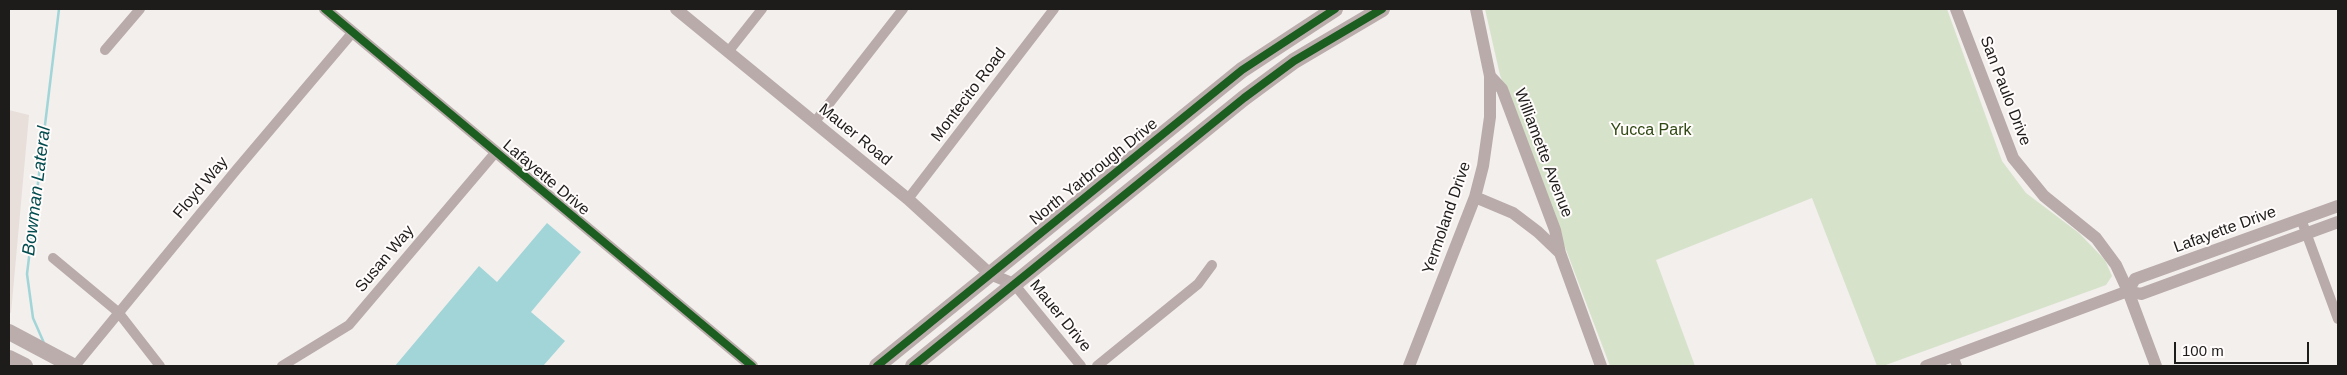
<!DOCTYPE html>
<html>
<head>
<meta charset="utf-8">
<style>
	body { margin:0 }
	#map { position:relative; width:2347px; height:375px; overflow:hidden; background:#f2efed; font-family:Arial,sans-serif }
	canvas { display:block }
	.frame { position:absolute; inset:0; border:10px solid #1e1c1b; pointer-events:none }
	.scale { position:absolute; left:2174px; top:342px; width:135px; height:22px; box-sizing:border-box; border:2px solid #1e1c1b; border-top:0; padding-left:6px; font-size:15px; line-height:18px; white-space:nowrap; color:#1e1c1b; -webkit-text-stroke:4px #fffcfb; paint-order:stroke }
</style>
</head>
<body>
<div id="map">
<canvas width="2347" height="375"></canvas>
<div class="frame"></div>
<div class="scale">100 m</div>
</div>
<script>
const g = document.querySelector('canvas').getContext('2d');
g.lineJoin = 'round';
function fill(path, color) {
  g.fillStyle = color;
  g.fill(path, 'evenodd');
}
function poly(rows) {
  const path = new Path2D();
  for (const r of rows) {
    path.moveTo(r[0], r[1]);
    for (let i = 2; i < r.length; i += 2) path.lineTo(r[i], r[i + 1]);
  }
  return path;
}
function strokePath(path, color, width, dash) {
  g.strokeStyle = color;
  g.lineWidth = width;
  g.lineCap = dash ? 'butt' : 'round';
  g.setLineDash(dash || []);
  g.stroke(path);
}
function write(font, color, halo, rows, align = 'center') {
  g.font = font + ' Arial,sans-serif';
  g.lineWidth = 4;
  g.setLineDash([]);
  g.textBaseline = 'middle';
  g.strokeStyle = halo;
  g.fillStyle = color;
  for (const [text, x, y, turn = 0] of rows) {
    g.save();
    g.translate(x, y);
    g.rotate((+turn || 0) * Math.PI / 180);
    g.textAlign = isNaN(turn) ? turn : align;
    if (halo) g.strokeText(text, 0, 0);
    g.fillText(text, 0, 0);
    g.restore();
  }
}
fill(poly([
	[9,110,29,115,11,313,9,312]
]), '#e8dfda');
fill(poly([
	[1485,9,1947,9,2002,161,2026,193,2079,233,2105,260,2112,276,2106,285,1883,366,1877,366,1812,198,1656,260,1695,366,1610,366,1500,75]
]), '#d7e2cb');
fill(poly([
	[547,223,581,252,531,312,565,341,543,366,395,366,479,266,497,282]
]), '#a1d5d8');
strokePath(poly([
	[44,343,33,318,27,274,59,9]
]), '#a1d5d8', 2.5);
strokePath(poly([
	[105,50,140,9],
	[728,52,762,9],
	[814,123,903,9],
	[908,199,1054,9],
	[2301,219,2338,319],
	[53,258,118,312,160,366],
	[1014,284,1081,366],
	[1953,356,1957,366],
	[75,366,237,169,353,32],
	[282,366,349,325,495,153],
	[1097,366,1198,284,1212,265]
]), '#baabab', 10);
strokePath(poly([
	[325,9,752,366],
	[676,9,908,199,990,274,1014,284],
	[1956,9,2013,158,2044,196,2096,238,2116,265,2128,291,2156,366],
	[1490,76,1502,89,1555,230,1560,253,1601,366],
	[1475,197,1513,213,1538,232,1560,253],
	[2128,291,2135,279,2338,206],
	[1409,366,1475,197,1483,166,1490,117,1490,76,1476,9],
	[1926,366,2128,291,2141,294,2338,222]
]), '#baabab', 12);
strokePath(poly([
	[9,332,73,366],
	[9,358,25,366],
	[877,366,1242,70,1335,9],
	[913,366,1244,98,1294,61,1382,9]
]), '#bbadac', 16);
strokePath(poly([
	[325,9,752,366],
	[877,366,1242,70,1335,9],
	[913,366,1244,98,1294,61,1382,9]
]), '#1b5e20', 8);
write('16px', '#1e1c1b', '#fffcfb', [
	["San Paulo Drive",2005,91,69],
	["Montecito Road",969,95,-53],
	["Mauer Road",855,135,39],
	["Williamette Avenue",1543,153,69],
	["North Yarbrough Drive",1094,172,-39],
	["Lafayette Drive",546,178,40],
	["Floyd Way",201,188,-50],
	["Yermoland Drive",1447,218,-71],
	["Lafayette Drive",2225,230,-20],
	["Susan Way",385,259,-50],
	["Mauer Drive",1060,316,51]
]);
write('16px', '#2f4812', '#fffcfb', [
	["Yucca Park",1651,131]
]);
write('italic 18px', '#014b4f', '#fffcfb', [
	["Bowman Lateral",37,191,-83]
]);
</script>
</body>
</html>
